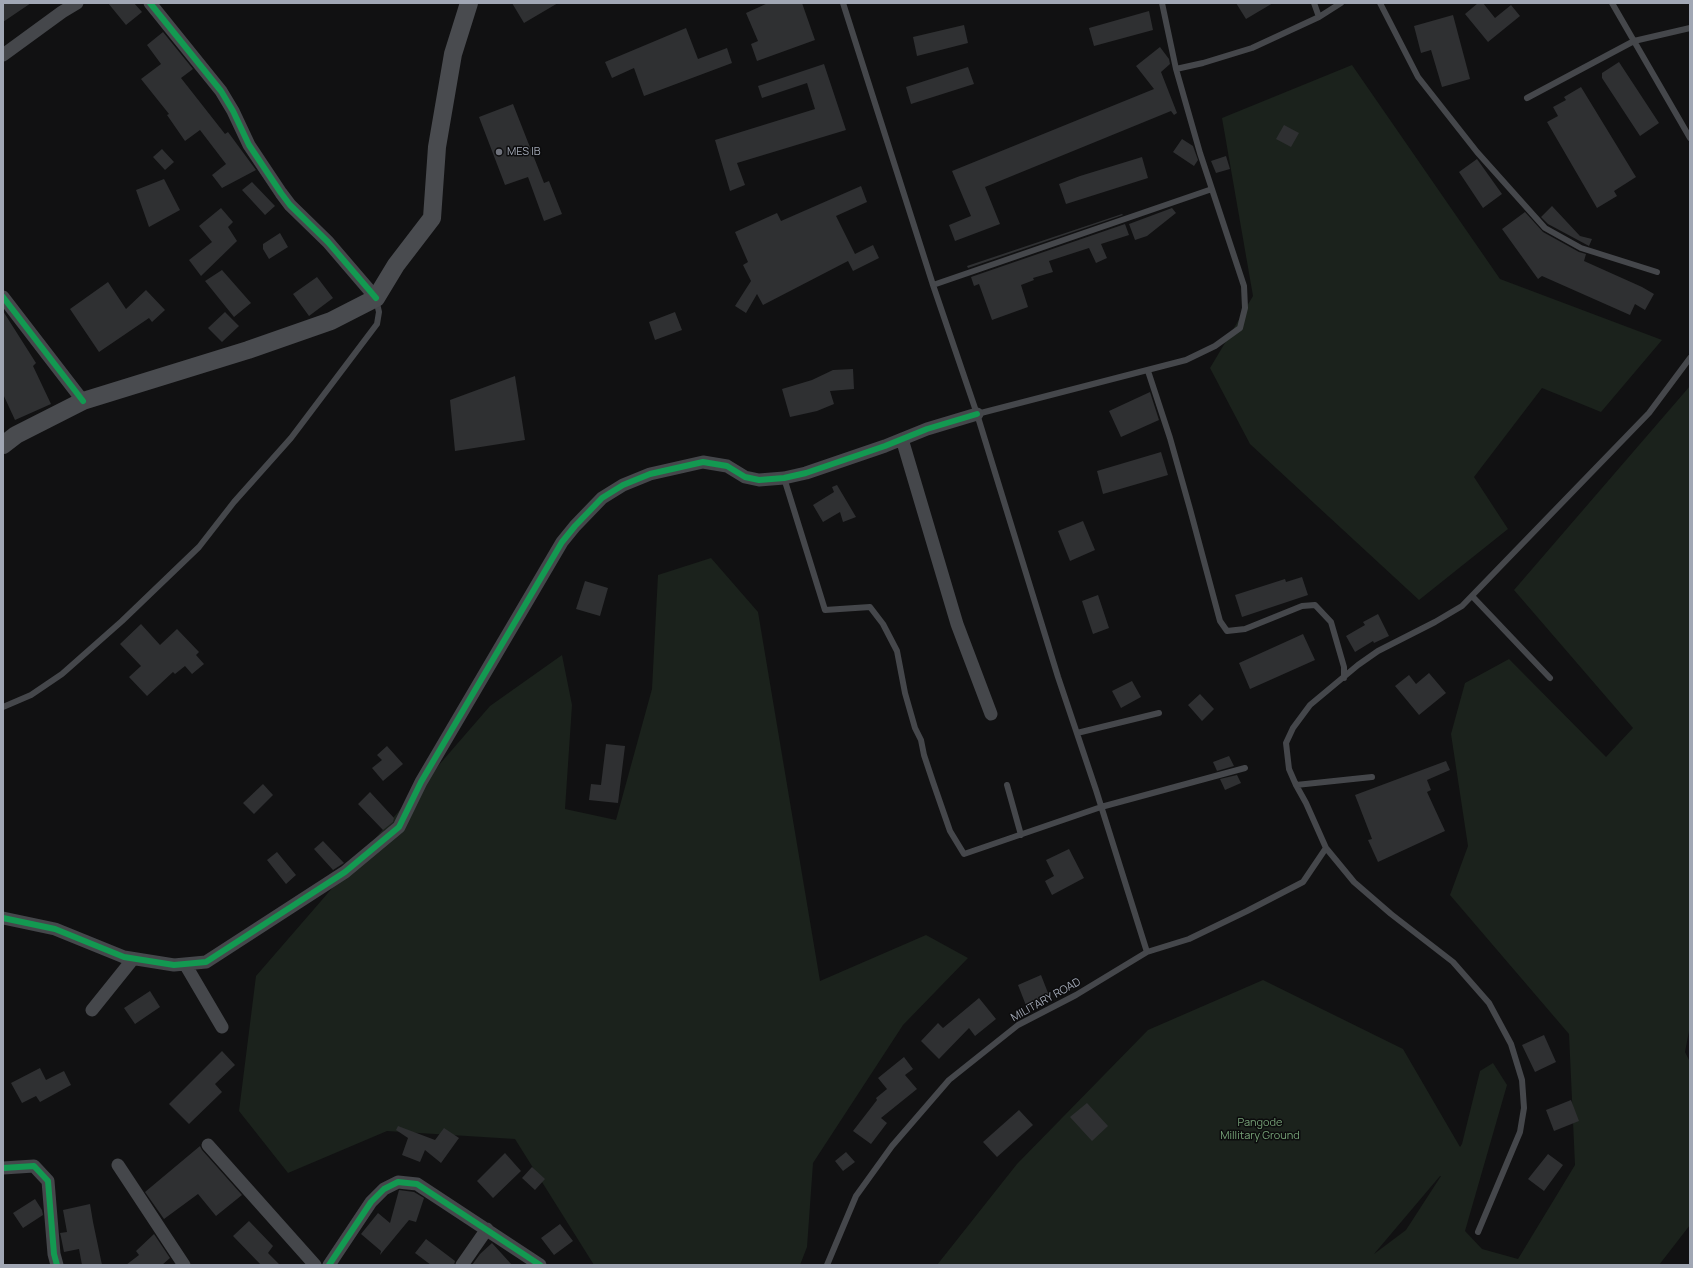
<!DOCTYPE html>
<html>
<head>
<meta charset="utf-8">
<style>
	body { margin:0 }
	#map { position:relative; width:1693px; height:1268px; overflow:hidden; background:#111112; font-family:Manrope,sans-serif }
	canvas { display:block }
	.frame { position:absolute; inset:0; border:4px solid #a1a7b4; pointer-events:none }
</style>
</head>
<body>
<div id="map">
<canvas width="1693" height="1268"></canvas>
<div class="frame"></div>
</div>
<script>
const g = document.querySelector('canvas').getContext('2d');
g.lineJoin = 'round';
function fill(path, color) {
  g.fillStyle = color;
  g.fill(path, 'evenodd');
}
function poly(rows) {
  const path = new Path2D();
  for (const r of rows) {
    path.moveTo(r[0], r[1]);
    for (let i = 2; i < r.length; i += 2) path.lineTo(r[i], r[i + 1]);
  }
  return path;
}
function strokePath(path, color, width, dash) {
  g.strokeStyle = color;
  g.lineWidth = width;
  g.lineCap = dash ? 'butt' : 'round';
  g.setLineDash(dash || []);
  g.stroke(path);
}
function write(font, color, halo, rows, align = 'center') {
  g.font = font + ' Manrope,sans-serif';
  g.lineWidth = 3;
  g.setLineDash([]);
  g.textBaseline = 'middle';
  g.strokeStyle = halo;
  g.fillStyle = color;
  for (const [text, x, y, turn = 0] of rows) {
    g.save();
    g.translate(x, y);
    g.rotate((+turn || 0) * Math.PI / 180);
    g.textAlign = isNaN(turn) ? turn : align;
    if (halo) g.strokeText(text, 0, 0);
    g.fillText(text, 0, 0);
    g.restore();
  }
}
fill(poly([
	[1352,65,1500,279,1662,340,1601,412,1542,388,1474,477,1508,529,1419,600,1250,444,1210,368,1253,296,1222,118],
	[1690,386,1690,1026,1685,1052,1690,1062,1690,1225,1659,1265,937,1265,1017,1164,1148,1030,1263,980,1403,1049,1460,1147,1462,1144,1480,1071,1493,1063,1507,1085,1465,1231,1482,1249,1518,1259,1575,1165,1569,1034,1450,895,1468,846,1451,734,1465,683,1509,659,1606,757,1633,728,1514,590],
	[1441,1176,1406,1230,1374,1254,1440,1176],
	[711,558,758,612,820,981,926,935,968,958,903,1025,813,1163,807,1247,800,1265,594,1265,515,1139,387,1131,288,1173,239,1111,256,976,490,706,562,655,572,705,565,809,616,820,652,689,658,575]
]), '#1b221c');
fill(poly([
	[3,3,31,3,3,22],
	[108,3,134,3,142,12,126,25],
	[512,3,558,3,524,23],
	[768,3,802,3,815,40,757,61,751,44,758,41,746,13],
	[1236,3,1273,3,1246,19],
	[1478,3,1483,3,1495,18,1511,5,1520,16,1488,42,1465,14],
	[1149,11,1153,30,1094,46,1089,28],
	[1453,15,1470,79,1442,87,1431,50,1421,53,1414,26],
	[964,25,968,43,917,56,913,37],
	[686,28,698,59,727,48,732,63,644,96,634,68,612,78,605,62],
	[163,32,193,69,181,78,225,134,228,132,256,170,222,188,212,175,226,164,200,130,185,141,167,115,169,114,141,79,161,64,147,45],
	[1160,47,1169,59,1170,64,1161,72,1177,113,1174,115,1171,111,985,187,1000,224,955,241,949,225,971,216,952,171,1154,89,1136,66],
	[1619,62,1659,123,1640,136,1602,78,1602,73],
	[824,64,846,130,737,163,745,185,730,191,715,140,815,109,807,83,762,98,758,86],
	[968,67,974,84,911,104,906,87],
	[1581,87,1636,177,1614,191,1617,196,1597,208,1547,122,1558,116,1553,107,1566,100,1564,97],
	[513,104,544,183,549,181,562,214,544,221,528,177,505,185,479,117],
	[1284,125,1299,133,1291,147,1276,139],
	[1182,139,1193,146,1198,160,1194,166,1173,152],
	[162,149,174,162,165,170,153,157],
	[1226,156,1230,169,1216,173,1211,161],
	[1142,157,1148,178,1066,204,1059,184,1080,176],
	[1477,159,1502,194,1483,208,1459,172],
	[164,179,180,210,149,227,136,190],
	[252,182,275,206,265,215,242,190],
	[861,186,867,202,836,216,855,254,873,245,879,258,853,271,848,261,763,305,757,294,746,313,735,306,751,281,743,265,748,262,735,232,777,213,781,221],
	[1552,206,1580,236,1592,239,1589,246,1548,224,1541,217],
	[221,208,233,222,228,227,237,241,201,276,189,260,212,242,199,226],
	[1172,208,1176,213,1147,236,1135,240,1129,224],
	[1525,212,1543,232,1579,252,1586,254,1584,261,1642,287,1654,294,1645,310,1635,304,1630,315,1542,276,1538,279,1502,229],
	[1122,214,1123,215,968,268,967,266],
	[1125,224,1129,235,1101,244,1107,258,1096,263,1089,248,1049,261,1053,272,1033,278,1034,280,1021,285,1028,307,992,320,979,284,974,286,971,277],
	[280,233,288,247,269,259,263,249,263,244],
	[222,270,251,303,234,317,205,281],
	[317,277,333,298,309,316,293,294],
	[108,282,126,309,146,290,165,310,152,322,149,318,99,352,70,309],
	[3,311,36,363,33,366,51,404,15,420,3,394],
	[225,312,239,326,222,342,208,328],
	[675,312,682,330,655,340,649,322],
	[853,369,854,389,830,391,834,404,817,411,790,417,782,389,812,380,833,370],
	[515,376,525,440,455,451,450,400],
	[1150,392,1159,420,1121,437,1109,411],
	[1161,452,1168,475,1103,494,1097,471],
	[837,485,856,517,843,522,840,512,823,522,813,505,834,492,832,487],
	[1083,521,1095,550,1070,561,1058,531],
	[1302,577,1308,595,1242,617,1235,595,1285,579,1286,582],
	[585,581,608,588,600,616,576,609],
	[1098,595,1109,628,1093,634,1082,601],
	[1378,614,1389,636,1374,643,1373,641,1355,652,1346,636,1365,625,1363,622],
	[141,624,160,645,177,629,199,652,196,655,204,664,192,674,185,666,175,674,173,672,147,696,129,677,141,666,120,644],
	[1303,634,1315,660,1250,689,1239,663],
	[1429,673,1446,693,1419,715,1395,686,1409,675,1416,684],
	[1132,681,1141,697,1121,708,1112,691],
	[1200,694,1214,709,1202,721,1188,705],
	[606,744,625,746,618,803,589,800,591,784,601,785],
	[387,746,403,764,383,781,372,768,382,760,377,755],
	[1229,756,1234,766,1217,771,1213,762],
	[1446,761,1450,770,1427,780,1431,790,1427,792,1445,831,1378,862,1368,840,1372,839,1355,795],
	[1237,775,1241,783,1225,790,1220,779],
	[263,784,273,795,254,814,243,803],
	[370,792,394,818,393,822,383,830,358,804],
	[323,841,344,863,333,870,314,849],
	[1069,849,1084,878,1052,895,1045,881,1054,876,1046,860],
	[277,852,296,875,286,884,267,860],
	[1041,975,1050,998,1027,1008,1018,985],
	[150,991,160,1007,135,1024,124,1008],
	[979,998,996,1019,975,1036,969,1028,939,1059,921,1041,938,1023,943,1028],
	[1544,1035,1556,1062,1535,1072,1522,1045],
	[222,1051,235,1065,215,1084,222,1092,189,1124,169,1104],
	[904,1057,913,1069,905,1075,917,1089,881,1118,887,1123,871,1144,853,1131,877,1100,876,1098,887,1089,878,1078],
	[40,1068,46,1080,64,1071,71,1085,40,1102,36,1096,22,1103,11,1083],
	[1571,1100,1579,1121,1554,1131,1546,1110],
	[1087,1103,1108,1126,1092,1141,1070,1117],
	[1019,1110,1033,1125,997,1157,983,1142],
	[398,1126,435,1140,444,1128,459,1138,441,1163,425,1150,420,1162,402,1155,408,1138,396,1130],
	[200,1146,202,1150,242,1195,216,1216,198,1194,164,1219,145,1192],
	[846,1152,855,1162,843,1171,835,1161],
	[505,1153,521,1171,493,1198,477,1181],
	[1548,1154,1563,1165,1544,1191,1528,1179],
	[532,1167,545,1179,535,1190,522,1178],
	[399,1190,414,1192,424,1198,416,1222,409,1220,380,1255,381,1251,361,1234,378,1213,390,1223],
	[35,1199,42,1210,43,1215,23,1228,13,1213],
	[90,1204,93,1222,102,1265,82,1265,79,1249,64,1252,61,1237,60,1233,67,1232,63,1210],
	[249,1221,273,1246,268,1253,280,1265,261,1265,233,1236],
	[560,1224,573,1241,554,1255,541,1238],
	[154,1234,170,1258,162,1265,126,1265,139,1255,136,1251],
	[426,1239,455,1261,454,1265,431,1265,415,1253],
	[492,1243,512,1265,472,1265,480,1254]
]), '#2f3032');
strokePath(poly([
	[843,3,933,285,977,414,1058,677,1096,790,1147,952],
	[1314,3,1319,17],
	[1380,3,1418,77,1477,152,1545,228,1581,248,1657,272],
	[1612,3,1690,138],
	[1176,69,1203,63,1252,48,1319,17,1341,3],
	[1527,98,1634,41,1690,28],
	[933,285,1212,189],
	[1148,371,1170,438,1190,509,1220,621,1227,631,1245,629,1302,606,1315,605,1331,622,1344,667,1344,678],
	[977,414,1186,360,1215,346,1240,328,1245,308,1244,286,1200,153,1176,69,1162,3],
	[784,478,825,610,870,607,883,624,897,651,905,693,915,728,921,740,924,755,933,782,950,831,964,854,1101,807,1245,768],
	[1472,596,1550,678],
	[3,707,31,695,62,674,122,621,199,547,234,502,291,438,377,324,379,312,376,299],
	[1077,733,1159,713],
	[1007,785,1021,835],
	[1296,785,1372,777],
	[1478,1232,1520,1132,1524,1108,1522,1080,1511,1044,1489,1003,1453,962,1391,914,1354,882,1326,848,1306,803,1296,785,1289,769,1286,743,1293,728,1310,705,1358,665,1378,651,1435,622,1462,606,1649,413,1690,358],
	[827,1265,856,1196,892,1146,949,1080,1018,1025,1076,995,1147,952,1189,939,1247,911,1303,882,1326,848]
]), '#45474b', 6);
strokePath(poly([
	[150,3,221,91,233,111,249,145,281,193,290,205,328,242,376,298],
	[3,55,62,12,77,3],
	[3,297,83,401],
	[902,439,957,624,991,714],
	[3,918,55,929,124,957,174,965,206,962,345,872,399,827,421,782,562,542,575,526,602,498,623,485,650,474,703,462,727,466,745,477,759,480,784,478,806,473,885,446,927,429,977,414],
	[185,964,222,1027],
	[92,1010,133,959],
	[208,1145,315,1265],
	[118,1165,184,1265],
	[3,1168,34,1166,48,1181,54,1254,57,1265],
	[329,1265,371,1202,384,1189,398,1182,417,1184,540,1265],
	[462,1265,487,1229]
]), '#45474b', 13);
strokePath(poly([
	[3,445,16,435,83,401,248,350,331,321,376,298,396,265,432,218,437,147,453,54,469,3]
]), '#494b4f', 18);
strokePath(poly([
	[150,3,221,91,233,111,249,145,281,193,290,205,328,242,376,298],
	[3,297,83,401],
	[3,918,55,929,124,957,174,965,206,962,345,872,399,827,421,782,562,542,575,526,602,498,623,485,650,474,703,462,727,466,745,477,759,480,784,478,806,473,885,446,927,429,977,414],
	[3,1168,34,1166,48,1181,54,1254,57,1265],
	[329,1265,371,1202,384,1189,398,1182,417,1184,540,1265]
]), '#139951', 6);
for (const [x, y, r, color] of [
	[499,152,4,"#6f727b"]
]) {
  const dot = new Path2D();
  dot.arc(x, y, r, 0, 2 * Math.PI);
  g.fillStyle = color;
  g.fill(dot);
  strokePath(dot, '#0c0c0d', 1.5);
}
write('11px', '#a1a7b4', '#0c0c0d', [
	["MES IB",507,152]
], 'left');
write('11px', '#a1a7b4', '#0c0c0d', [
	["MILITARY ROAD",1046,1000,-29]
]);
write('11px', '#76a177', '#0c0c0d', [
	["Pangode",1260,1123],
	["Millitary Ground",1260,1136]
]);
</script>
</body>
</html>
